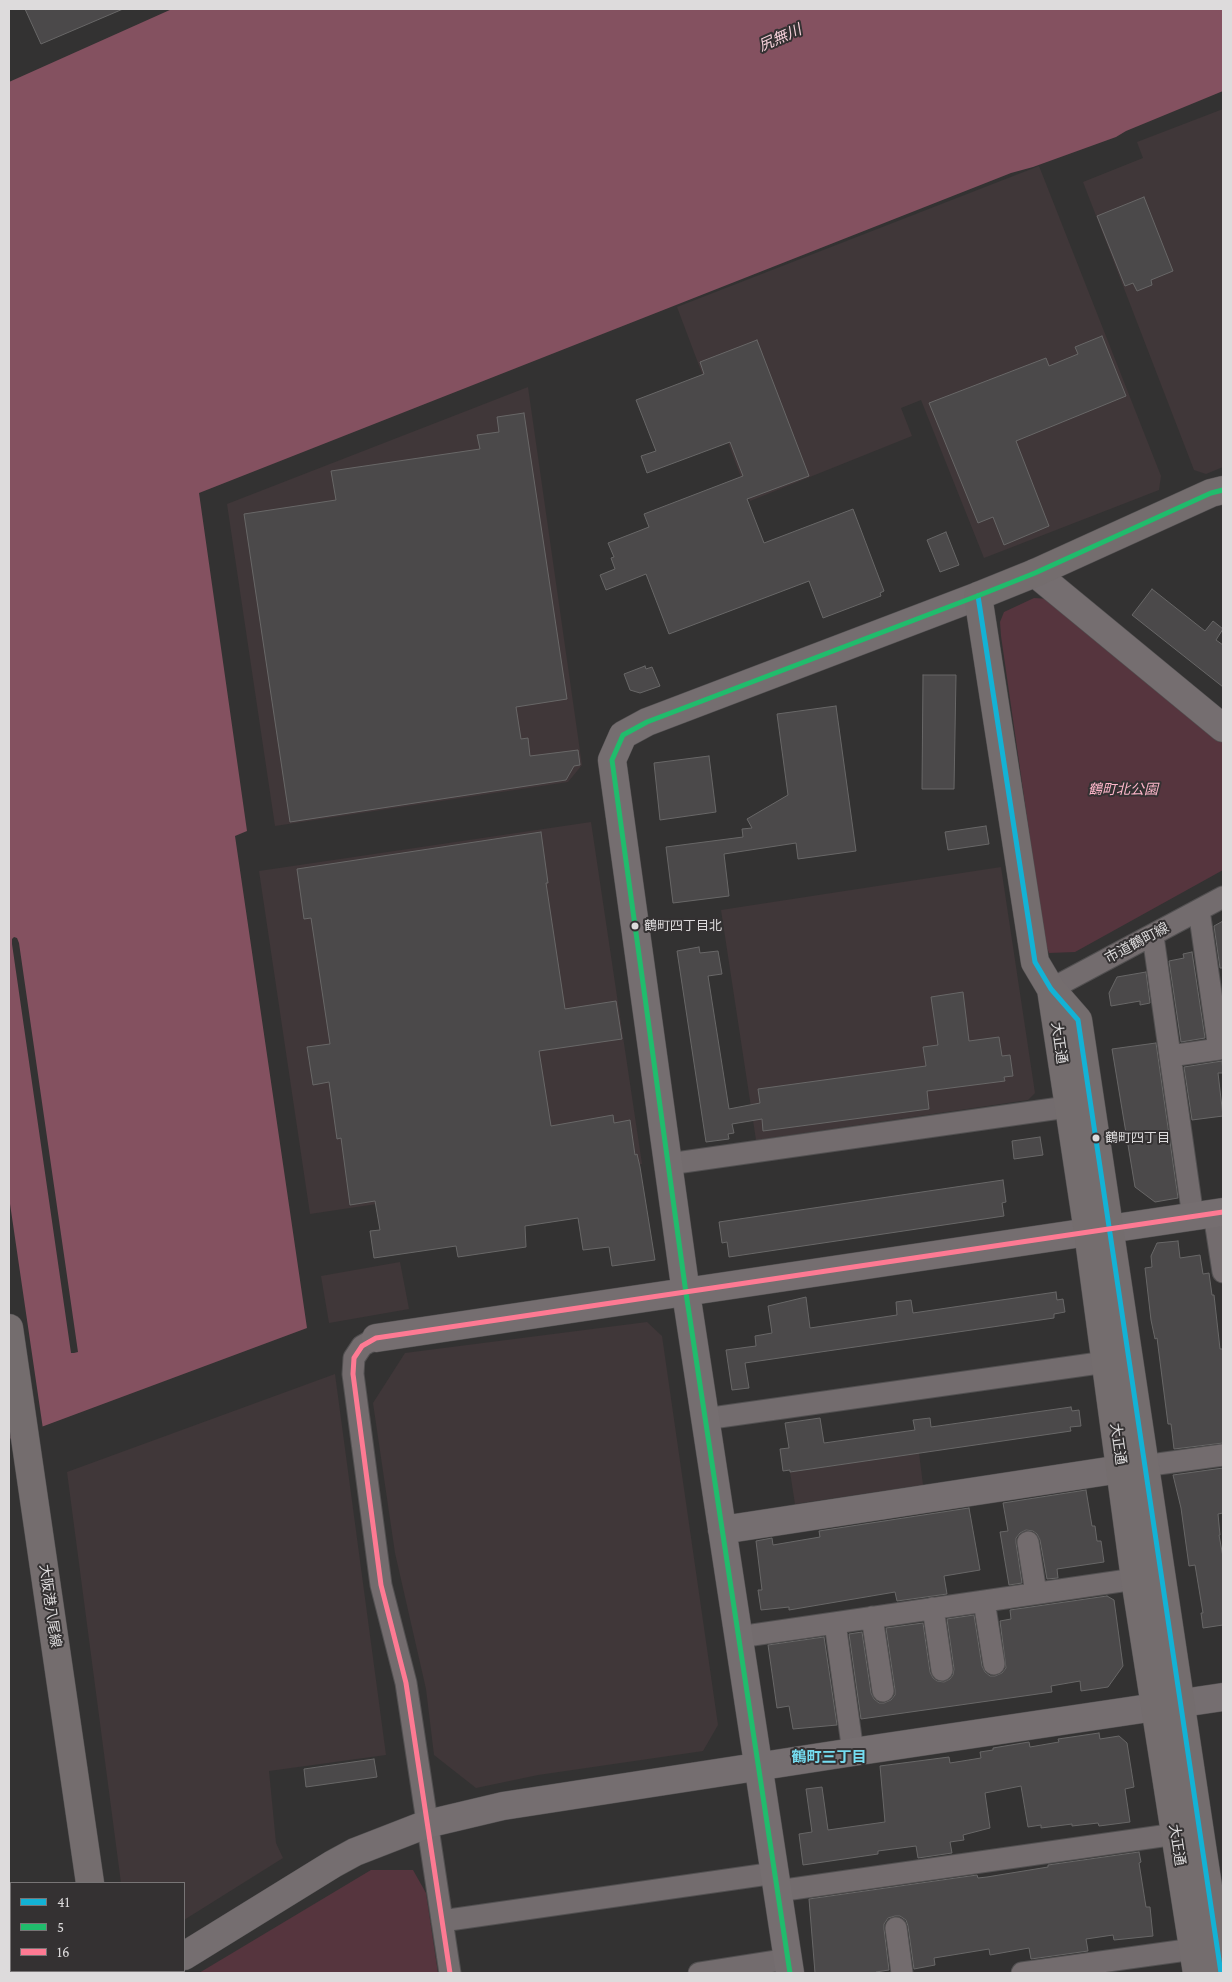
<!DOCTYPE html>
<html>
<head>
<meta charset="utf-8">
<style>
	body { margin:0 }
	#map { position:relative; width:1232px; height:1982px; overflow:hidden; background:#333232; font-family:"Crimson Pro",serif }
	canvas { display:block }
	.frame { position:absolute; inset:0; border:10px solid #dddbdc; pointer-events:none }
	.legend { position:absolute; left:10px; top:1882px; width:175px; height:90px; box-sizing:border-box; background:#343132; border:1px solid #787576; margin:0; padding:6px 9px; list-style:none; font-size:15px; color:#dddbdc }
	.legend li { display:flex; align-items:center; gap:10px; height:25px }
	.legend b { width:25px; border:1px solid #787576 }
</style>
</head>
<body>
<div id="map">
<canvas width="1232" height="1982"></canvas>
<div class="frame"></div>
<ul class="legend">
<li><b style="height:6px;background:#13b2d5"></b>41</li>
<li><b style="height:6px;background:#20bc6c"></b>5</li>
<li><b style="height:6px;background:#fe7a93"></b>16</li>
</ul>
</div>
<script>
const g = document.querySelector('canvas').getContext('2d');
g.lineJoin = 'round';
function fill(path, color) {
  g.fillStyle = color;
  g.fill(path, 'evenodd');
}
function poly(rows) {
  const path = new Path2D();
  for (const r of rows) {
    path.moveTo(r[0], r[1]);
    for (let i = 2; i < r.length; i += 2) path.lineTo(r[i], r[i + 1]);
  }
  return path;
}
function strokePath(path, color, width, dash) {
  g.strokeStyle = color;
  g.lineWidth = width;
  g.lineCap = dash ? 'butt' : 'round';
  g.setLineDash(dash || []);
  g.stroke(path);
}
function write(font, color, halo, rows, align = 'center') {
  g.font = font + ' "Crimson Pro","Noto Sans JP",serif';
  g.lineWidth = 4;
  g.setLineDash([]);
  g.textBaseline = 'middle';
  g.strokeStyle = halo;
  g.fillStyle = color;
  for (const [text, x, y, turn = 0] of rows) {
    g.save();
    g.translate(x, y);
    g.rotate((+turn || 0) * Math.PI / 180);
    g.textAlign = isNaN(turn) ? turn : align;
    if (halo) g.strokeText(text, 0, 0);
    g.fillText(text, 0, 0);
    g.restore();
  }
}
fill(poly([
	[1223,109,1223,467,1206,474,1194,470,1083,182,1143,158,1137,142],
	[1039,166,1161,476,1159,490,984,558,921,400,901,408,912,436,750,501,677,307],
	[528,387,582,765,568,782,275,826,227,504],
	[591,822,642,1164,310,1214,259,871],
	[1001,867,1035,1093,1028,1100,756,1140,721,910],
	[400,1262,409,1309,329,1323,321,1276],
	[647,1322,662,1336,718,1725,703,1751,538,1775,476,1788,434,1755,426,1689,395,1553,373,1403,405,1353],
	[335,1374,386,1755,269,1771,276,1843,283,1858,184,1920,184,1883,121,1883,67,1472],
	[919,1453,923,1485,795,1504,790,1472]
]), '#403739');
fill(poly([
	[1034,598,1050,599,1223,743,1223,870,1075,952,1049,953,1045,943,1001,636,1000,622,1004,612],
	[371,1870,413,1870,426,1893,438,1973,199,1973]
]), '#56353e');
fill(poly([
	[172,9,1223,9,1223,91,1126,131,1116,137,1033,167,1011,173,199,493,247,831,235,836,307,1328,9,1439,9,82]
]), '#845160');
fill(poly([
	[14,937,17,938,19,943,78,1352,74,1353,71,1353,12,944,12,939],
	[9,1197,43,1429,14,1439,9,1406]
]), '#333232');
const building = poly([
	[25,9,123,9,41,44,25,9],
	[1144,197,1173,271,1151,280,1152,285,1137,291,1133,283,1125,286,1097,216,1144,197],
	[1102,336,1126,396,1016,441,1049,526,1004,545,993,517,978,523,929,403,1046,358,1049,366,1078,354,1075,347,1102,336],
	[757,340,809,476,747,499,764,543,853,509,884,591,880,593,881,596,823,618,809,581,669,634,646,574,606,590,600,575,615,569,611,558,614,557,608,543,649,527,644,514,743,476,730,442,647,473,641,456,656,451,636,400,704,374,700,362,757,340],
	[524,413,567,699,516,707,521,739,528,738,530,756,578,750,580,765,574,766,566,780,290,822,244,514,336,500,331,471,480,449,477,435,499,432,497,417,524,413],
	[946,532,959,565,940,572,927,540,946,532],
	[1152,589,1205,631,1213,621,1223,629,1216,640,1223,645,1223,687,1132,615,1152,589],
	[645,666,646,669,652,667,660,686,640,693,630,690,624,674,645,666],
	[923,675,956,675,954,789,922,789,923,675],
	[836,706,856,851,798,859,796,843,724,854,729,896,673,903,666,847,743,837,742,829,752,828,747,819,788,795,777,714,836,706],
	[709,756,716,812,660,820,654,763,709,756],
	[986,826,989,844,948,850,945,832,986,826],
	[541,832,548,883,546,883,565,1009,616,1001,622,1039,539,1051,551,1126,613,1115,614,1123,630,1120,635,1155,637,1154,640,1167,655,1260,612,1266,609,1247,583,1250,578,1218,525,1226,526,1247,458,1257,456,1246,374,1258,370,1231,380,1230,375,1201,350,1205,341,1138,337,1139,329,1082,313,1085,307,1047,330,1044,311,918,304,919,297,869,541,832],
	[1223,921,1223,968,1220,968,1214,926,1223,921],
	[699,947,700,953,718,951,722,974,708,976,729,1109,760,1103,758,1089,926,1066,923,1047,938,1045,931,997,963,992,969,1041,999,1037,1002,1056,1010,1055,1013,1076,1004,1077,1005,1081,927,1091,929,1109,763,1131,762,1119,732,1124,734,1133,728,1134,729,1139,706,1142,677,951,699,947],
	[1192,952,1205,1038,1181,1042,1169,961,1184,958,1183,954,1192,952],
	[1146,972,1150,1003,1140,1005,1140,1001,1111,1006,1109,993,1117,977,1146,972],
	[1156,1043,1178,1198,1155,1202,1135,1187,1112,1049,1156,1043],
	[1222,1061,1223,1073,1218,1073,1223,1116,1192,1120,1184,1067,1222,1061],
	[1040,1137,1043,1155,1014,1159,1012,1141,1040,1137],
	[1003,1180,1006,1202,1002,1203,1004,1216,729,1257,727,1242,722,1243,719,1222,1003,1180],
	[1178,1241,1180,1258,1200,1255,1203,1274,1209,1273,1212,1295,1214,1295,1220,1349,1223,1349,1223,1443,1174,1449,1171,1424,1168,1424,1157,1338,1155,1339,1151,1320,1145,1268,1152,1267,1151,1256,1157,1243,1178,1241],
	[1056,1292,1057,1300,1063,1299,1065,1312,1054,1314,1054,1318,745,1363,749,1388,732,1390,726,1350,756,1346,755,1336,772,1333,768,1306,806,1297,810,1328,897,1315,896,1302,911,1300,913,1313,1056,1292],
	[1071,1407,1072,1411,1079,1410,1081,1426,1070,1427,1071,1431,790,1472,790,1470,783,1471,780,1449,789,1448,785,1423,820,1418,824,1443,915,1430,913,1420,930,1418,931,1427,1071,1407],
	[1223,1468,1223,1513,1218,1514,1220,1535,1219,1535,1223,1557,1223,1625,1203,1628,1201,1613,1203,1613,1195,1565,1189,1566,1181,1508,1173,1475,1223,1468],
	[1086,1490,1092,1526,1095,1526,1097,1541,1101,1541,1104,1562,1057,1569,1058,1578,1047,1579,1040,1540,1037,1534,1033,1531,1026,1530,1020,1533,1016,1538,1016,1543,1022,1583,1009,1585,1000,1532,1008,1531,1003,1503,1086,1490],
	[969,1508,980,1570,944,1576,947,1594,897,1601,895,1592,789,1610,789,1607,761,1610,758,1590,762,1590,756,1541,772,1538,773,1545,820,1537,819,1531,969,1508],
	[1107,1596,1114,1600,1123,1666,1108,1687,1081,1691,1080,1681,1051,1686,1052,1692,861,1719,849,1634,862,1632,871,1693,874,1699,879,1703,884,1703,891,1700,895,1695,895,1690,886,1628,923,1623,930,1672,933,1678,937,1681,944,1682,950,1679,953,1675,954,1669,947,1619,974,1615,982,1666,985,1672,990,1676,995,1676,1002,1673,1006,1668,1000,1621,1011,1619,1010,1610,1107,1596],
	[824,1637,837,1725,793,1729,789,1706,777,1708,768,1645,824,1637],
	[1099,1733,1100,1739,1119,1736,1127,1743,1134,1787,1125,1789,1130,1822,1099,1826,1098,1823,1072,1826,1072,1824,1041,1828,1041,1825,1028,1827,1021,1786,985,1793,990,1828,963,1835,964,1840,950,1842,952,1853,918,1858,916,1846,878,1851,878,1854,803,1865,799,1834,812,1832,806,1789,822,1787,828,1830,885,1822,880,1766,949,1757,950,1763,981,1758,980,1752,993,1750,993,1748,1029,1742,1030,1747,1059,1742,1058,1739,1099,1733],
	[374,1759,377,1777,306,1787,304,1769,374,1759],
	[1139,1852,1141,1862,1139,1863,1146,1907,1150,1907,1153,1936,1114,1940,1113,1935,1086,1939,1088,1951,1031,1959,1029,1948,990,1955,989,1949,934,1958,935,1965,914,1969,908,1926,906,1920,900,1916,895,1916,888,1918,884,1924,884,1929,889,1970,876,1972,877,1973,815,1973,809,1899,977,1875,978,1878,987,1877,1048,1867,1048,1865,1139,1852]
]);
fill(building, '#4b494a');
strokePath(building, '#686767', 1);
const street = poly([
	[1153,936,1193,1217],
	[1051,989,1223,897],
	[1170,1056,1219,1049,1199,910],
	[669,1164,1067,1107],
	[1214,1214,1223,1272],
	[376,1338,362,1346,354,1358,353,1374,381,1585,406,1683,450,1973],
	[705,1419,1106,1362],
	[1129,1468,1223,1455],
	[1028,1542,1036,1593],
	[984,1601,994,1664],
	[933,1608,942,1670],
	[872,1617,883,1691],
	[835,1623,853,1752],
	[739,1637,1135,1579],
	[778,1891,1176,1834],
	[442,1921,775,1873],
	[896,1928,902,1973],
	[699,1973,788,1959],
	[1022,1973,1208,1947]
]);
const secondary = poly([
	[1035,573,1223,728],
	[376,1338,1223,1212],
	[722,1530,1121,1469],
	[184,1956,333,1864,355,1852,427,1824,503,1806,853,1752,1223,1697],
	[158,1973,161,1971],
	[790,1973,686,1293,612,760,623,735,647,722,978,596]
]);
const primary = poly([
	[1051,989,1088,1232,1135,1579,1197,1973],
	[9,1328,90,1883],
	[103,1971,104,1973],
	[1221,1973,1078,1020,1051,989,1035,962,978,596,1035,573,1211,493,1223,490]
]);
strokePath(street, '#525051', 23);
strokePath(secondary, '#525051', 29);
strokePath(primary, '#525051', 29);
strokePath(street, '#736c6e', 21);
strokePath(secondary, '#756e70', 28);
strokePath(primary, '#746d6e', 28);
strokePath(poly([
	[978,596,1035,962,1051,989,1078,1020,1221,1973]
]), '#13b2d5', 5);
strokePath(poly([
	[790,1973,686,1293,612,760,623,735,647,722,985,593,1035,573,1211,493,1223,490]
]), '#20bc6c', 5);
strokePath(poly([
	[450,1973,406,1683,381,1585,353,1374,354,1358,362,1346,376,1338,1223,1212]
]), '#fe7a93', 5);
for (const [x, y, r, color] of [
	[635,926,4.5,"#dddbdc"],
	[1096,1138,4.5,"#dddbdc"]
]) {
  const dot = new Path2D();
  dot.arc(x, y, r, 0, 2 * Math.PI);
  g.fillStyle = color;
  g.fill(dot);
  strokePath(dot, '#343132', 2);
}
write('13px', '#dddbdc', '#343132', [
	["鶴町四丁目北",644,926],
	["鶴町四丁目",1105,1138]
], 'left');
write('italic 14px', '#fcb6c9', '#343132', [
	["鶴町北公園",1123,790]
]);
write('14px', '#dddbdc', '#343132', [
	["市道鶴町線",1137,943,-28],
	["大正通",1059,1043,82],
	["大正通",1118,1444,82],
	["大阪港八尾線",50,1606,82],
	["大正通",1177,1845,81]
]);
write('italic 15px', '#f5d0d9', '#343132', [
	["尻無川",780,38,-24]
]);
write('bold 15px', '#75ddf1', '#343132', [
	["鶴町三丁目",829,1757]
]);
</script>
</body>
</html>
